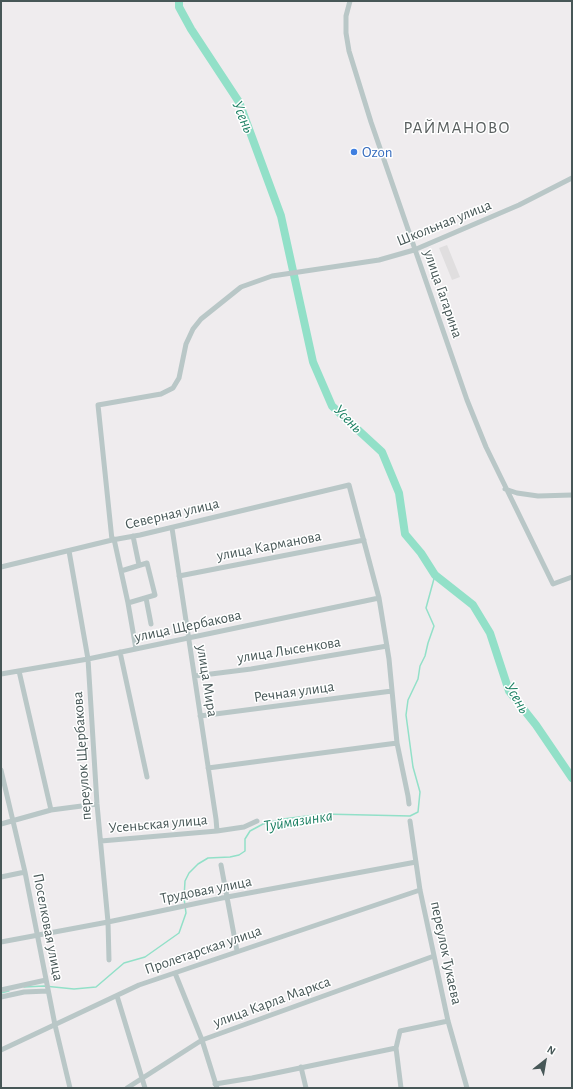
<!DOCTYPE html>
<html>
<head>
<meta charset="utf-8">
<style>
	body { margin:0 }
	#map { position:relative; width:573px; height:1089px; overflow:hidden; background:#efecee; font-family:"Alegreya Sans",sans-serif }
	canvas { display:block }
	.frame { position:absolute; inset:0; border:2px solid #475757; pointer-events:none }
	.north { position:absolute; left:525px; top:1041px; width:40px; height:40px; -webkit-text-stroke:3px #fff; paint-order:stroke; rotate:31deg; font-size:11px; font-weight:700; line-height:16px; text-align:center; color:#475757 }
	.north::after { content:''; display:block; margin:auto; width:14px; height:18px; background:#475757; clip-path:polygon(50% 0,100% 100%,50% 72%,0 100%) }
</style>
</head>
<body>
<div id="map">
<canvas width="573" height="1089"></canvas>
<div class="frame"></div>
<div class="north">N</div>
</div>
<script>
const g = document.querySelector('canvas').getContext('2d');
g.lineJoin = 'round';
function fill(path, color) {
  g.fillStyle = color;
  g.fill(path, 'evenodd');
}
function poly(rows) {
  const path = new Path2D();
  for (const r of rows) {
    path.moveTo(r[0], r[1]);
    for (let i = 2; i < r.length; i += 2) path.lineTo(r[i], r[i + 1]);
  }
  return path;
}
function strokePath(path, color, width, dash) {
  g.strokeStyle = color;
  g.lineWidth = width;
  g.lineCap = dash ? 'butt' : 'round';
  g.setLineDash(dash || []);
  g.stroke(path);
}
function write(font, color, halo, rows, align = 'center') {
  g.font = font + ' "Alegreya Sans",sans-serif';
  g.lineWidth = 3;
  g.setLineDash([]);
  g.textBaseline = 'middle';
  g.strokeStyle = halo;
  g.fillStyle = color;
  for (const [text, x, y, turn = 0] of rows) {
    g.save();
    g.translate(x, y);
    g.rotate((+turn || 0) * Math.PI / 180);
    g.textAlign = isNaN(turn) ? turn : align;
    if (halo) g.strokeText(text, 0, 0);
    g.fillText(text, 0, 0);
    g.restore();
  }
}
fill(poly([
	[447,245,460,277,452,280,439,248]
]), '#e0dedf');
strokePath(poly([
	[24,987,44,986,74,989,96,987,124,963,145,957,179,933,186,913,184,898,185,881,189,873,198,864,208,858,230,857,239,855,245,851,245,839,250,831,263,824,283,819,323,814,410,816,418,812,420,792,413,767,406,715,408,700,418,679,420,666,425,656,428,643,434,626,426,608,435,575],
	[1,993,9,991]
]), '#92e0c8', 1.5);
strokePath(poly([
	[179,1,179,7,191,29,239,102,281,216,313,362,332,406,382,452,399,493,405,534,421,553,435,575,473,605,490,633,509,691,536,725,572,778]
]), '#92e0c8', 8);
strokePath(poly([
	[350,1,346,16,346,33,349,51,371,122,467,400,486,447,553,584,572,577],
	[505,489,517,493,538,496,572,495],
	[172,528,216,819,217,831],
	[133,536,139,565],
	[114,539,128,603,136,649],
	[112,540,98,405,161,394,173,388,179,378,186,344,193,329,201,319,241,287,272,276,379,260,414,250,519,205,572,178],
	[69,551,88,659,97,804,108,922,109,960],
	[1,567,112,540,140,535,349,485,379,598,389,659,397,743,408,796,409,804],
	[121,571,147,563,155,595,128,603],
	[179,576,364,540],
	[146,598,151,624],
	[120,652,147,777],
	[19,671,51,810],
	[1,674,88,659,379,598],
	[195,676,251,669,387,646],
	[200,716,392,691],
	[208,768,397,743],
	[1,770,25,872,55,1025,70,1088],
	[410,821,420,890,448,1021,467,1088],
	[1,824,51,810,97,804],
	[101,841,217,831,244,827,257,821],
	[221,865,237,951],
	[1,877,25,872],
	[1,942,108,922,222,898,416,862],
	[175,973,202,1040,217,1088],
	[1,990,46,980],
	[117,996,145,1088],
	[1,997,24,992,48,991],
	[1,1050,139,985,420,890],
	[301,1067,306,1088],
	[215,1084,252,1078,396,1048],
	[127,1088,202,1040,434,956],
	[401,1088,396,1048,400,1031,448,1021]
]), '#b9c7c7', 5);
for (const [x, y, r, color] of [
	[354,152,4,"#3f7fe0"]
]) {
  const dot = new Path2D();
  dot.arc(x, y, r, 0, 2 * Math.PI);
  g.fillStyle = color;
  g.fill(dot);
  strokePath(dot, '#fff', 1.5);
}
write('15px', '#366cbe', '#fff', [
	["Ozon",362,152]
], 'left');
write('15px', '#475757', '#fff', [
	["Школьная улица",444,223,-22],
	["улица Гагарина",443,294,71],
	["Северная улица",172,514,-13],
	["улица Карманова",269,546,-11],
	["улица Щербакова",188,626,-12],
	["улица Лысенкова",289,650,-9],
	["улица Мира",207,681,81],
	["Речная улица",294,692,-8],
	["переулок Щербакова",82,756,-94],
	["Усеньская улица",158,824,-5],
	["Трудовая улица",206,890,-11],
	["Поселковая улица",48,927,79],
	["Пролетарская улица",203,950,-19],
	["переулок Тукаева",446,953,78],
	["улица Карла Маркса",272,1002,-20]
]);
write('italic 16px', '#1c8063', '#fff', [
	["Усень",243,117,67],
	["Усень",348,419,45],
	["Усень",517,698,60],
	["Туймазинка",298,821,-9]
]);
g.letterSpacing = '1px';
write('17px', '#5a6060', '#fff', [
	["РАЙМАНОВО",457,128]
]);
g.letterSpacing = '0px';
</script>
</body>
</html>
